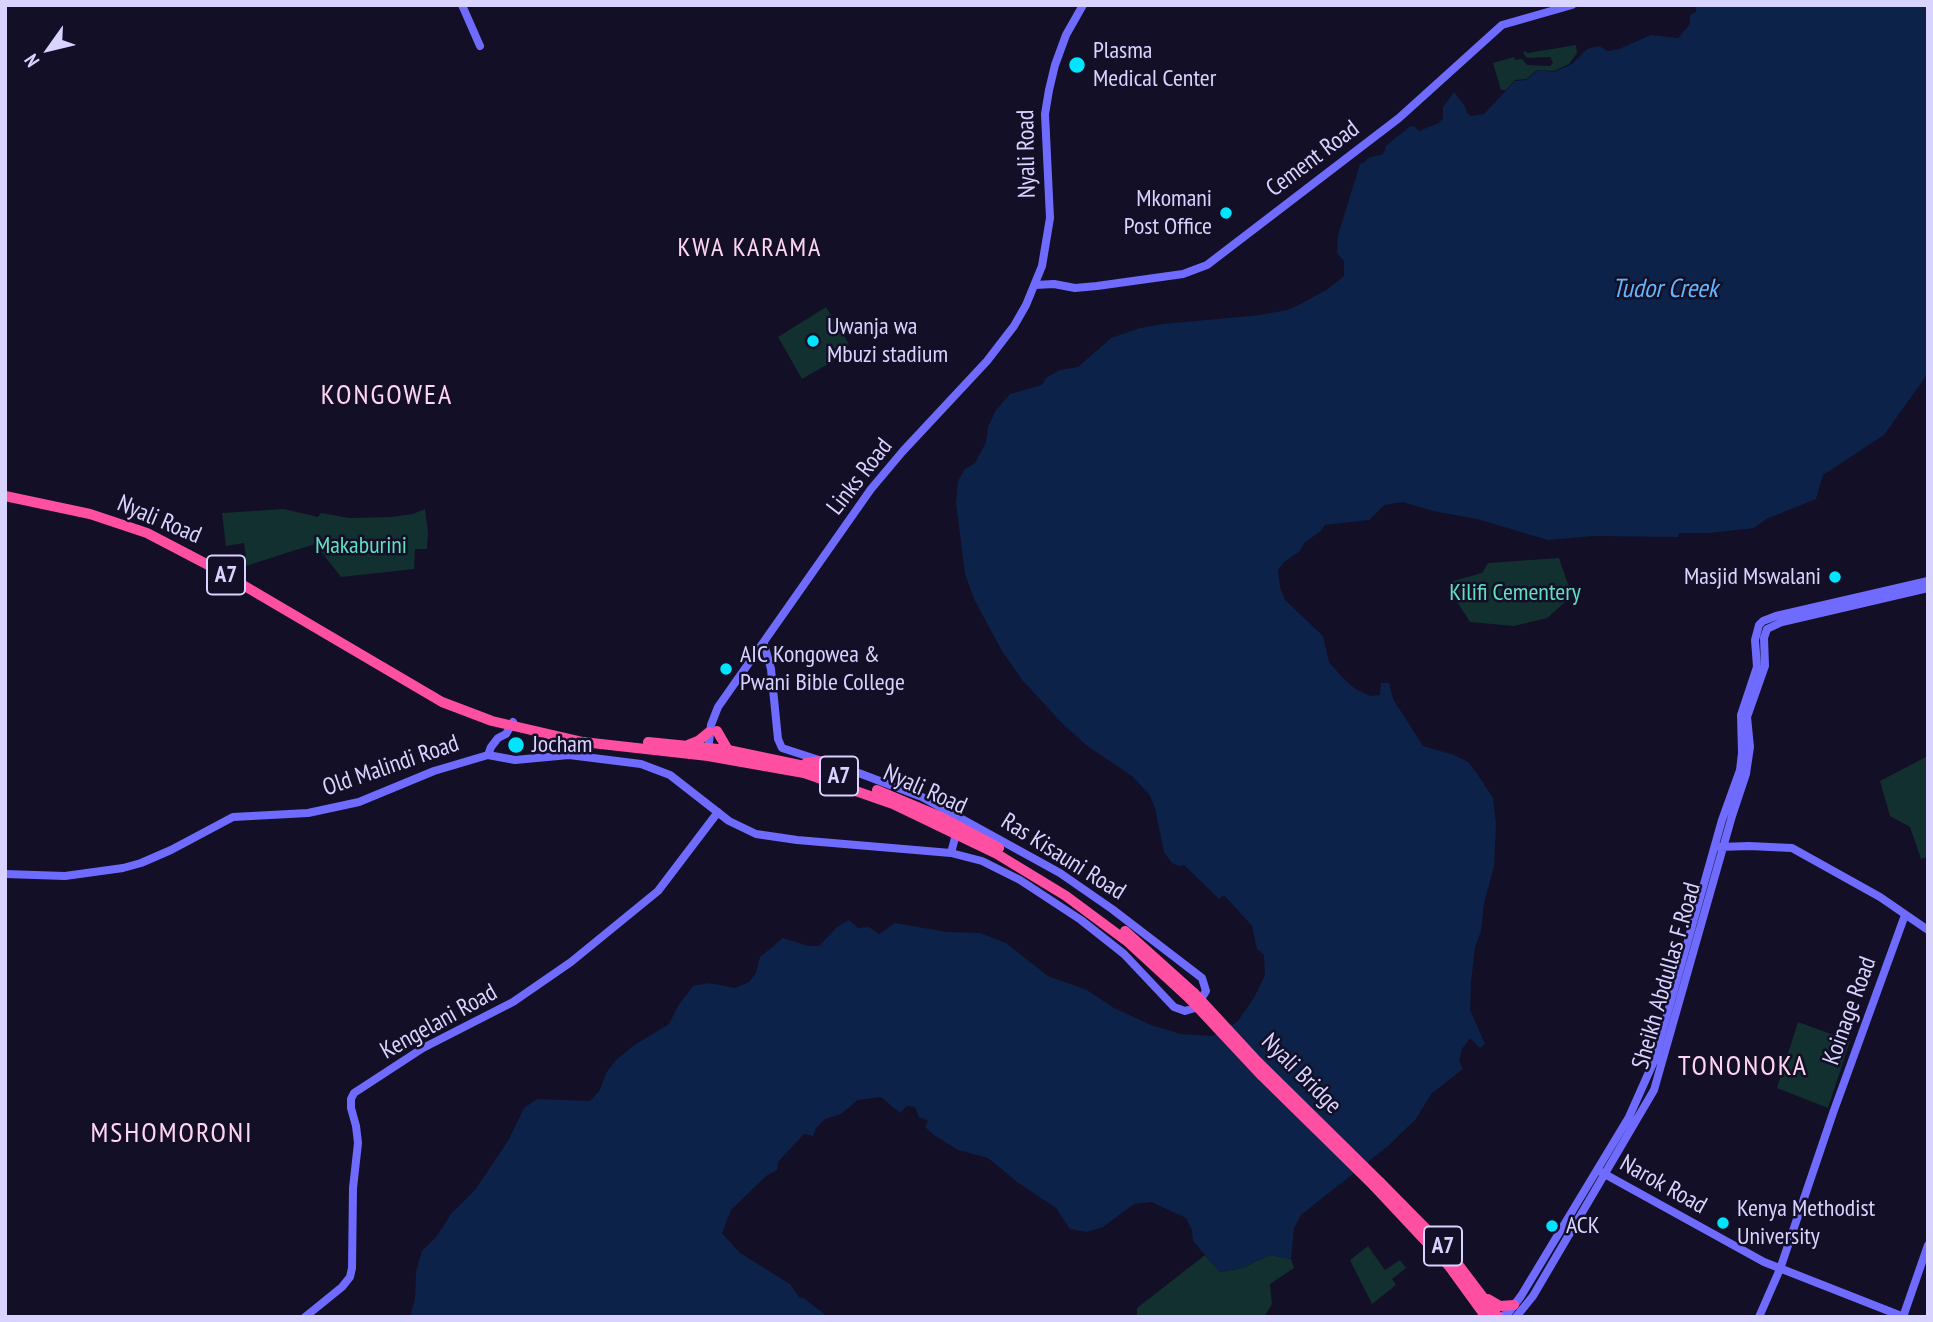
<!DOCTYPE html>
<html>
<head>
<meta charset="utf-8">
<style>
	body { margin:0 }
	#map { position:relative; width:1933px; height:1322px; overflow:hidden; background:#130f26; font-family:"PT Sans Narrow",sans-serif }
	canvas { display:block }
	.frame { position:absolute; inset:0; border:7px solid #d9d4ff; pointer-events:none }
	.north { position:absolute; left:14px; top:14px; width:70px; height:70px; -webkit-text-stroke:5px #130f26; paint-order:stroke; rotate:236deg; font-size:19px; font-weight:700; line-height:28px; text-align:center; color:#d9d4ff }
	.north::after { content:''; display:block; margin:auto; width:24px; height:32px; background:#d9d4ff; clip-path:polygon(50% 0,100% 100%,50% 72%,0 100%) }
</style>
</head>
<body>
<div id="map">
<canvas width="1933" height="1322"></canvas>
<div class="frame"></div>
<div class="north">N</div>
</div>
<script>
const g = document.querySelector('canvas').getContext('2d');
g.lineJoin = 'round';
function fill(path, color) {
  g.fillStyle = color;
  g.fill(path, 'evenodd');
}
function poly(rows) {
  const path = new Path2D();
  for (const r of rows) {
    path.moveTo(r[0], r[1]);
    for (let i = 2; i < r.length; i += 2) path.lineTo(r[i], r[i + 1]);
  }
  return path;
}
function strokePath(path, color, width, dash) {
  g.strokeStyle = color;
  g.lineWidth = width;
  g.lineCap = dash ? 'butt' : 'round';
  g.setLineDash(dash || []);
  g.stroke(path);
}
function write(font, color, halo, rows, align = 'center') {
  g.font = font + ' "PT Sans Narrow",sans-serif';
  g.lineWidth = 5;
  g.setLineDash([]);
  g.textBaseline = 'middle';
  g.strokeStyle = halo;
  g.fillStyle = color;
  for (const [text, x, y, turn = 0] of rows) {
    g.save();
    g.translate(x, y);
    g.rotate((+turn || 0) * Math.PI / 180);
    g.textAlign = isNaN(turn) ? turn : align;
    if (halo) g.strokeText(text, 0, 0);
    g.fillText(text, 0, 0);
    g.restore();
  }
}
fill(poly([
	[1576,45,1577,53,1569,64,1554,71,1537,70,1526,79,1515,80,1506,90,1501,90,1493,63,1514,57,1515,60,1522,59,1527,65,1550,66,1553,63,1550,57,1527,58,1523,53,1524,51,1528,53],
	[826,307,849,344,840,353,840,357,802,379,778,337],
	[284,509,318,517,321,513,349,518,392,517,413,514,425,509,428,533,427,549,415,549,414,569,341,577,315,544,236,569,234,559,246,557,244,543,226,546,222,513],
	[1559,558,1572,596,1547,618,1514,626,1470,622,1448,588,1453,581,1482,573,1488,563],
	[1926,757,1928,857,1921,859,1910,827,1890,816,1880,781],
	[1798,1022,1850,1041,1828,1108,1777,1088],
	[1368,1246,1385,1270,1400,1260,1406,1268,1392,1279,1396,1285,1372,1304,1350,1260],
	[1205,1255,1220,1272,1242,1268,1270,1255,1291,1259,1294,1268,1270,1284,1272,1304,1264,1317,1137,1317,1137,1308]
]), '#12302f');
fill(poly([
	[1696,5,1928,5,1928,371,1924,379,1884,435,1823,475,1816,499,1766,519,1754,528,1710,533,1679,533,1678,537,1594,536,1548,540,1477,519,1433,511,1403,502,1384,505,1369,520,1325,525,1321,531,1304,543,1300,551,1284,562,1278,570,1280,587,1285,600,1323,636,1329,662,1342,677,1354,688,1370,696,1380,695,1381,683,1389,683,1393,699,1423,746,1454,755,1468,762,1476,772,1493,798,1496,825,1494,867,1484,903,1481,931,1475,947,1471,983,1470,1010,1485,1044,1480,1048,1470,1038,1462,1049,1459,1061,1463,1069,1431,1094,1416,1119,1388,1146,1301,1215,1294,1228,1291,1259,1270,1255,1242,1268,1220,1272,1193,1241,1192,1230,1186,1218,1151,1202,1134,1204,1103,1227,1087,1232,1070,1229,1056,1208,1017,1182,988,1158,958,1150,934,1135,925,1127,928,1121,919,1117,915,1107,907,1106,900,1113,881,1097,858,1100,841,1114,825,1119,816,1128,813,1136,804,1134,778,1162,777,1170,766,1176,731,1210,722,1233,740,1253,790,1284,799,1297,805,1299,828,1317,410,1317,415,1298,416,1271,422,1251,437,1236,451,1214,475,1190,508,1141,524,1108,537,1099,590,1101,600,1090,606,1073,616,1060,633,1046,669,1024,678,1006,693,986,709,983,735,988,749,982,756,973,760,957,783,938,808,946,819,946,837,927,849,920,858,928,869,927,879,934,895,923,947,932,980,933,1006,943,1048,976,1087,990,1114,1008,1151,1025,1181,1034,1213,1036,1237,1022,1254,998,1265,975,1264,955,1257,949,1252,926,1224,895,1219,899,1184,865,1179,866,1172,863,1164,852,1155,808,1149,794,1132,776,1086,745,1062,723,1023,681,1002,651,974,599,965,574,956,503,958,481,965,469,975,463,986,442,988,427,996,410,1010,394,1042,385,1046,378,1060,370,1078,367,1111,338,1140,328,1163,324,1260,315,1287,310,1299,305,1328,289,1344,276,1344,261,1337,253,1338,235,1360,164,1365,162,1368,158,1383,154,1386,146,1409,127,1414,126,1419,131,1439,123,1443,118,1443,107,1454,92,1465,106,1467,113,1471,116,1484,114,1515,81,1526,80,1538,70,1554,72,1561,69,1572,64,1587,49,1599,46,1608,51,1619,49,1651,35,1678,38,1690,24,1690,15,1696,12]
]), '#0c2248');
strokePath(poly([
	[462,5,480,46],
	[1035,285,1054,284,1075,288,1097,286,1183,274,1207,265,1399,118,1502,25,1572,5],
	[708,751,711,725,718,707,871,489,903,451,987,361,1014,326,1026,305,1042,266,1050,218,1045,114,1049,90,1055,65,1066,35,1083,5],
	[488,755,515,760,569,755,641,764,670,775,729,821,756,834,797,840,951,853,982,861,1020,880,1081,920,1124,954,1174,1007,1185,1011,1195,1008,1206,991,1202,978,1112,909,1060,873,922,797,856,772,782,748,778,739,771,669,764,644],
	[1720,847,1749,846,1792,848,1880,897,1928,930],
	[951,853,956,834],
	[5,874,65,876,123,868,141,863,171,850,233,817,308,813,359,802,434,771,488,755,491,747,498,738,506,734,513,722],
	[1601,1172,1764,1262,1904,1317],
	[305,1317,342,1287,350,1277,352,1268,353,1188,358,1143,356,1126,351,1108,351,1099,354,1093,423,1048,513,1002,571,962,658,891,718,812],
	[1501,1317,1509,1312,1521,1296,1629,1117,1654,1061,1722,820,1740,770,1742,753,1741,715,1757,667,1755,640,1759,625,1763,621,1776,616,1928,581],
	[1516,1317,1533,1296,1654,1090,1732,816,1746,774,1750,747,1747,717,1765,666,1764,638,1767,629,1782,622,1928,588],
	[1759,1317,1780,1269,1833,1113,1905,915],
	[1903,1317,1928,1245]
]), '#6f6bff', 8);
strokePath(poly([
	[5,496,90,514,147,533,214,568,442,702,492,721,583,742,708,756,804,773,893,804,997,854,1066,896,1128,942,1190,999],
	[717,731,728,750],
	[648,742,728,750,809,767,846,779],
	[688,745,698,741,709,732],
	[806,763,823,761],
	[877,790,939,816,999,848],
	[1125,931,1194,993],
	[1380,1182,1448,1251,1498,1317],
	[1374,1186,1449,1266,1486,1317],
	[1488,1299,1500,1306,1514,1305]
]), '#ff4fa3', 10);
strokePath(poly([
	[1194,993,1255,1059,1380,1182],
	[1190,999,1262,1076,1374,1186]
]), '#ff4fa3', 10);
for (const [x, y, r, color] of [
	[1077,65,9,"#00e5ff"],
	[1226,213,7,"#00e5ff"],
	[813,341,7,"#00e5ff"],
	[1835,577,7,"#00e5ff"],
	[726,669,7,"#00e5ff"],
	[516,745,9,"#00e5ff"],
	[1723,1223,7,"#00e5ff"],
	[1552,1226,7,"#00e5ff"]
]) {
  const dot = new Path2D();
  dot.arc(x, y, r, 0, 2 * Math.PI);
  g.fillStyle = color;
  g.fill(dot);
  strokePath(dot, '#130f26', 2.5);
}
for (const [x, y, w] of [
	[226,575,38],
	[839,776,38],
	[1443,1246,38]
]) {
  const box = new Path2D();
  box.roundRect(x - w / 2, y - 19.5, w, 39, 5);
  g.fillStyle = '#130f26';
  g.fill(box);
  strokePath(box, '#d9d4ff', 2);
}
write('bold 23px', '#d9d4ff', null, [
	["A7",226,575],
	["A7",839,776],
	["A7",1443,1246]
]);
write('24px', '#d9d4ff', '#130f26', [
	["Plasma",1093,51],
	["Medical Center",1093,79],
	["Mkomani",1212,199,"right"],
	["Post Office",1212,227,"right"],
	["Uwanja wa",827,327],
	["Mbuzi stadium",827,355],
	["Masjid Mswalani",1821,577,"right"],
	["AIC Kongowea &",740,655],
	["Pwani Bible College",740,683],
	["Jocham",532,745],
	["Kenya Methodist",1737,1209],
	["University",1737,1237],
	["ACK",1566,1226]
], 'left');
write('24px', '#d9d4ff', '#130f26', [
	["Nyali Road",1027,154,-91],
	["Cement Road",1313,159,-37],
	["Links Road",860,477,-52],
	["Nyali Road",159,520,23],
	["Old Malindi Road",391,766,-19],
	["Nyali Road",925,790,24],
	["Ras Kisauni Road",1063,857,32],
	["Sheikh Abdullas F.Road",1667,976,-74],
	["Koinage Road",1850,1011,-70],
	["Kengelani Road",439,1022,-29],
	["Nyali Bridge",1301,1074,45],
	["Narok Road",1663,1185,29]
]);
write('24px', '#5fe0c0', '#130f26', [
	["Makaburini",361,546],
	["Kilifi Cementery",1515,593]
]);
g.letterSpacing = '2px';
write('26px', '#ffd6f0', '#130f26', [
	["KWA KARAMA",750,249]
]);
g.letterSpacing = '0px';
write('italic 26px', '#62b6ff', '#130f26', [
	["Tudor Creek",1665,290]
]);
g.letterSpacing = '2px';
write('28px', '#ffd6f0', '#130f26', [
	["KONGOWEA",387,396],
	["TONONOKA",1743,1067],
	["MSHOMORONI",172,1134]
]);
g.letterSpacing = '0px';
</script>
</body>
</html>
